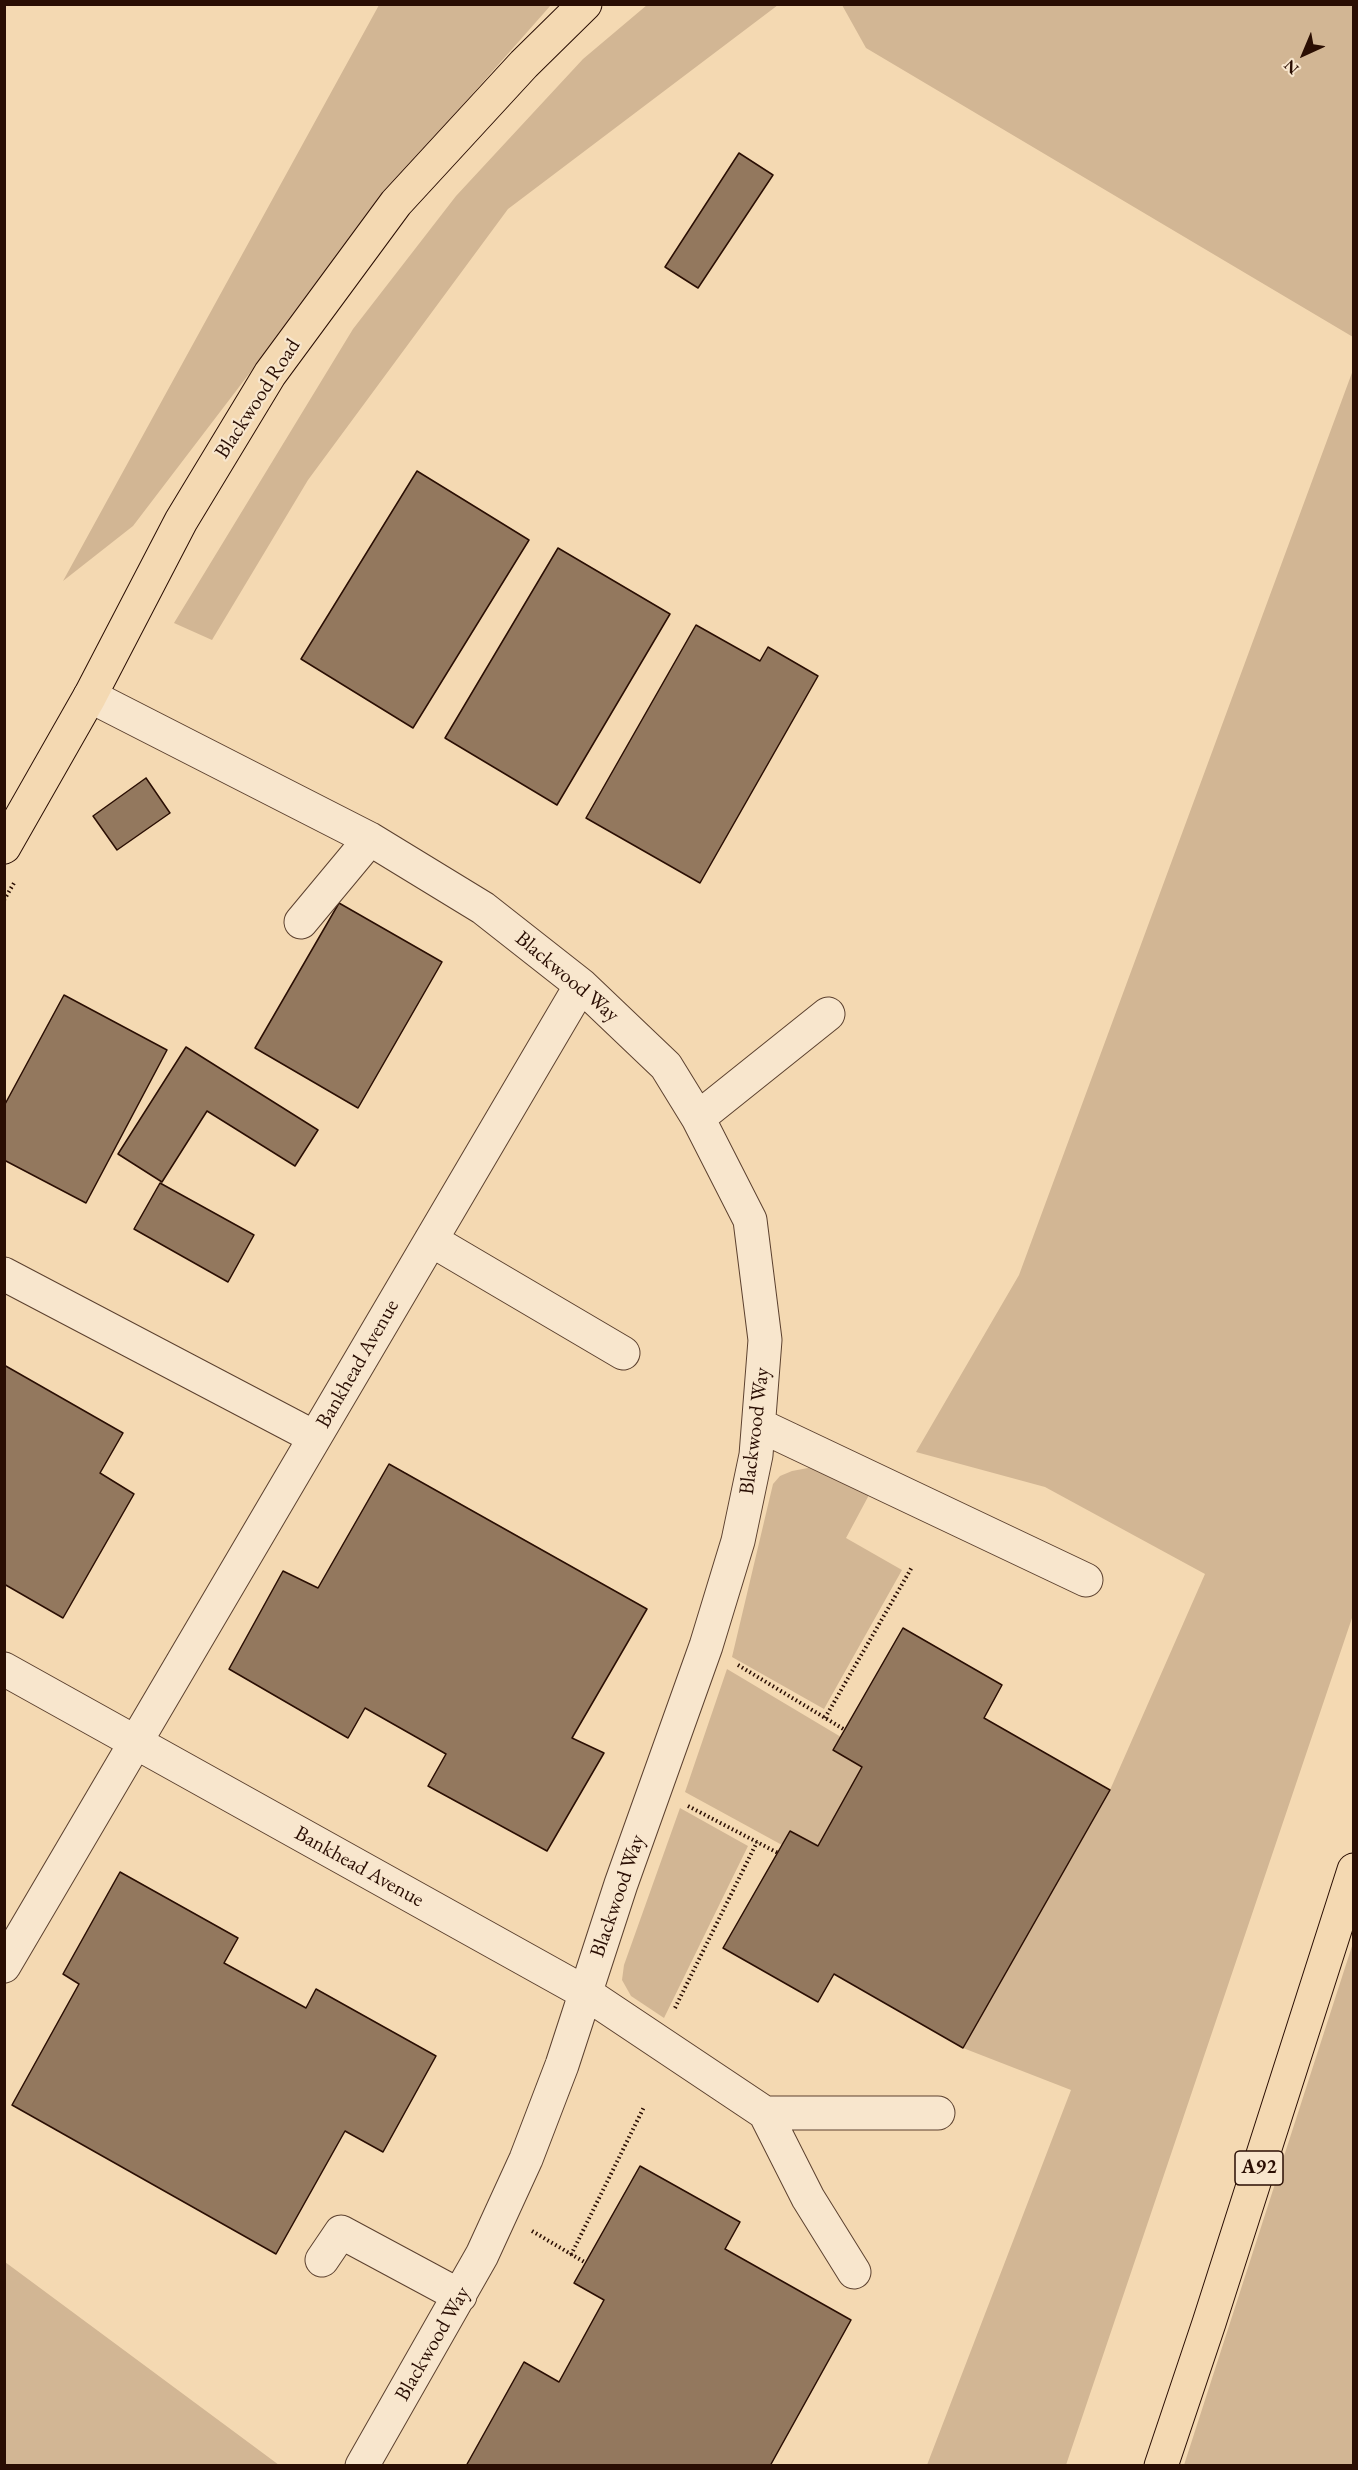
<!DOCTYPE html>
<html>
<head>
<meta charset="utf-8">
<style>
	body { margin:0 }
	#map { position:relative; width:1358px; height:2470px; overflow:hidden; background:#f4d9b2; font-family:"EB Garamond",serif }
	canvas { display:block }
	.frame { position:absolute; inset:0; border:6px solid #2a0e03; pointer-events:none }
	.north { position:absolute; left:1274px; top:24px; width:60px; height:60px; -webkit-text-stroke:4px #f8e6cd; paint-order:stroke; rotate:224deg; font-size:16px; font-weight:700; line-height:24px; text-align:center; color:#2a0e03 }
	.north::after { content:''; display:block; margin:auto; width:21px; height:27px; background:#2a0e03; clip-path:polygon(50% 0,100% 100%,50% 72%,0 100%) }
</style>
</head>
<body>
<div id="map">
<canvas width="1358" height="2470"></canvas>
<div class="frame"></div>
<div class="north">N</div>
</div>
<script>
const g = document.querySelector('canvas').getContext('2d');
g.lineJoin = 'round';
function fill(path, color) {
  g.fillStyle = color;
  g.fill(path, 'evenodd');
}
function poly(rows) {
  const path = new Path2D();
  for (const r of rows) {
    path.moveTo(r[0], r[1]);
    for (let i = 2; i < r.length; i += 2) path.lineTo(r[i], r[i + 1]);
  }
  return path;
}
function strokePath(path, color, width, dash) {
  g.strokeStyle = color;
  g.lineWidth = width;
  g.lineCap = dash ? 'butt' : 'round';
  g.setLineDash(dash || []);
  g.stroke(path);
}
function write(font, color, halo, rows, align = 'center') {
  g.font = font + ' "EB Garamond",serif';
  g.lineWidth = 4.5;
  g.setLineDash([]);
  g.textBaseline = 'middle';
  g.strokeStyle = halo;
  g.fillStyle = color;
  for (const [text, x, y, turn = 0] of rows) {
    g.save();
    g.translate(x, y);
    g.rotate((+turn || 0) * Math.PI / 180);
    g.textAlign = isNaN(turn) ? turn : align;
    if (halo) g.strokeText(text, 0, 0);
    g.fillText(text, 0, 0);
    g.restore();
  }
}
fill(poly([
	[379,5,551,5,400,176,133,526,63,581],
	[647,5,778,5,508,209,308,480,212,640,174,623,353,329,456,196,583,59],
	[842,5,1353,5,1353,337,866,48],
	[1353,370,1353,1615,1066,2465,927,2465,1071,2090,963,2048,1110,1790,1205,1574,1045,1487,916,1452,1019,1275],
	[808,1468,819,1469,869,1495,846,1538,902,1570,824,1709,732,1657,773,1484,780,1476,792,1471],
	[727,1669,841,1737,833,1750,862,1767,818,1846,790,1831,782,1845,685,1792],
	[680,1808,748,1846,664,2018,631,1996,622,1980,624,1965],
	[1353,1943,1353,2465,1184,2465,1217,2363],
	[5,2262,279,2465,5,2465]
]), '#d2b694');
const building = poly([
	[739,153,773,175,698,288,665,267,739,153],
	[417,471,529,540,413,728,301,659,417,471],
	[558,548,670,614,557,805,445,738,558,548],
	[696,625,760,661,768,647,818,676,700,883,586,818,696,625],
	[146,778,170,813,117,850,93,816,146,778],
	[339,903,442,962,358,1108,255,1048,339,903],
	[64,995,167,1050,86,1203,4,1160,4,1106,64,995],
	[186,1047,318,1130,295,1166,207,1111,162,1182,118,1154,186,1047],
	[160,1183,254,1235,228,1282,134,1229,160,1183],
	[4,1365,123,1433,100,1473,134,1494,63,1618,4,1584,4,1365],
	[389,1464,647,1609,572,1738,604,1753,547,1851,428,1786,446,1754,365,1708,348,1738,229,1669,283,1571,318,1588,389,1464],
	[903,1628,1002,1685,984,1718,1110,1790,963,2048,834,1974,818,2002,723,1948,790,1831,818,1846,862,1767,833,1750,903,1628],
	[120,1872,238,1938,224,1963,306,2008,316,1989,436,2056,383,2152,345,2131,276,2254,12,2105,79,1984,63,1974,120,1872],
	[640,2166,740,2222,725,2249,851,2320,770,2466,466,2466,524,2362,559,2382,604,2300,574,2283,640,2166]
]);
fill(building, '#93785e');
strokePath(building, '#2a0e03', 1.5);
const minor = poly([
	[90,696,370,839,483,908,581,985,666,1066,698,1118,750,1220,765,1340,756,1455,738,1541,706,1646,621,1884,562,2065,526,2159,482,2255,362,2466],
	[301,922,370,839],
	[698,1118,828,1014],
	[431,1240,623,1353],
	[4,1274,314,1437],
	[759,1425,1086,1580],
	[4,1669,584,1992,765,2113,938,2113],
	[4,1966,581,985],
	[765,2113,808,2198,854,2272],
	[322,2260,341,2232,460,2296]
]);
const major = poly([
	[4,847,90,696,181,521,270,374,396,203,524,64,585,4]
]);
const highway = poly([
	[1161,2466,1209,2323,1354,1870]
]);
strokePath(minor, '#5c412f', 35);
strokePath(major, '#2a0e03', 35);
strokePath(highway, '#2a0e03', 35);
strokePath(poly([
	[4,900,14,883],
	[738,1665,845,1730],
	[825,1718,912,1567],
	[688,1806,778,1853],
	[675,2008,757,1842],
	[532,2231,586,2263],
	[571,2255,644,2107]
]), '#2a0e03', 4, [1.5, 3]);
strokePath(minor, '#f8e6cd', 33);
strokePath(major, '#f4d9b2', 33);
strokePath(highway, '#f4d9b2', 33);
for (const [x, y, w] of [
	[1259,2168,48]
]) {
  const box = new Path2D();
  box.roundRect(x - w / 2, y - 17, w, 34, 4.5);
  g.fillStyle = '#f8e6cd';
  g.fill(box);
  strokePath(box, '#2a0e03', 1.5);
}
write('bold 20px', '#2a0e03', null, [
	["A92",1259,2168]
]);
write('21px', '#2a0e03', '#f8e6cd', [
	["Blackwood Road",258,399,-57],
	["Blackwood Way",567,977,40],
	["Bankhead Avenue",358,1364,-60],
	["Blackwood Way",755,1431,-83],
	["Bankhead Avenue",359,1867,29],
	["Blackwood Way",618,1896,-71],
	["Blackwood Way",433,2344,-60]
]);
</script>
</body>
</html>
